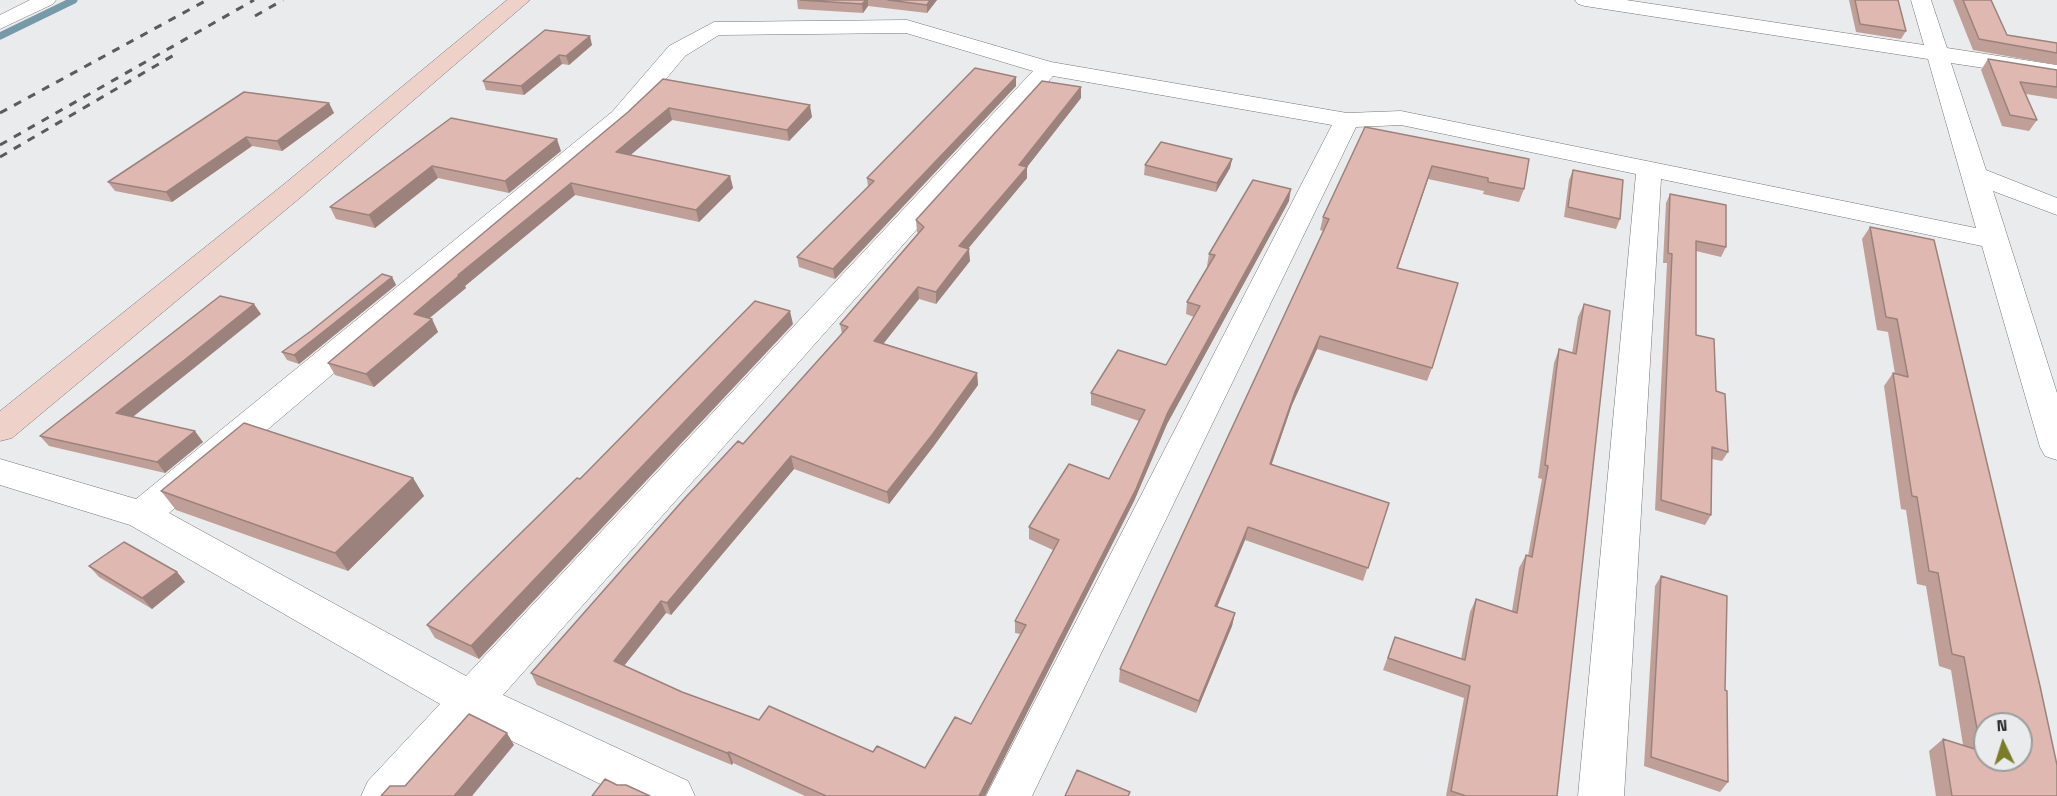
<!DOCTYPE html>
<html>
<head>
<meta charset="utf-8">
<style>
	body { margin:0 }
	#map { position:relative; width:2057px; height:796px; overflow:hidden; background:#eaebed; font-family:"Space Grotesk",sans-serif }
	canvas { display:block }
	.north { position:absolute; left:1973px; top:712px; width:60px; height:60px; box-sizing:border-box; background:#eaebed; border:2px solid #9b9c9d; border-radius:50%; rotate:356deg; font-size:16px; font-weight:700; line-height:24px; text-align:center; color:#242525 }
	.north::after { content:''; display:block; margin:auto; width:21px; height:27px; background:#7a7d26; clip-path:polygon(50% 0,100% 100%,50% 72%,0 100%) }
</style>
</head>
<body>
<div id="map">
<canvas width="2057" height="796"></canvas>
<div class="north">N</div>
</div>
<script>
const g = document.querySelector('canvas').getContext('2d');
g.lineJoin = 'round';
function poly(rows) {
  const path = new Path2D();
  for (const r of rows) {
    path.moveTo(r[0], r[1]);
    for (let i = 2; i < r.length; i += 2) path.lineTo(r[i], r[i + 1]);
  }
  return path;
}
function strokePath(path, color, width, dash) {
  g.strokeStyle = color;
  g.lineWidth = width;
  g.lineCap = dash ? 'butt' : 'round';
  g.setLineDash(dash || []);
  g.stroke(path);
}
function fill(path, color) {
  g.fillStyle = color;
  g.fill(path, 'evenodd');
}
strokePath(poly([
	[0,36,74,0]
]), '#779aab', 7);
const street = poly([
	[30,0,56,0,53,4,0,29,0,15,30,0],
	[1575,0,1626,0,1924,45,1911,0,1931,0,1947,48,2057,65,2057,79,1951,63,1986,170,2057,198,2057,215,1993,191,2057,393,2057,460,2045,456,2040,447,1982,246,1661,179,1624,796,1578,796,1636,174,1401,125,1356,127,1032,796,986,796,1332,125,1053,76,503,695,688,781,695,796,625,796,477,724,413,796,361,796,368,781,440,704,130,525,0,485,0,459,136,499,612,112,669,46,714,22,907,20,1051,62,1347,113,1401,111,1976,228,1928,59,1585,6,1578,4,1575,0],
	[906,33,1033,71,466,676,169,513,630,122,685,56,719,35,906,33]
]);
const secondary = poly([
	[507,0,530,0,301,197,12,438,0,441,0,411,283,185,507,0]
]);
strokePath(street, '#757578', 1);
strokePath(secondary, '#757578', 1);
fill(street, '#fff');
fill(secondary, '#eed2ca');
strokePath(poly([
	[255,16,283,0],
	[0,113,207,0],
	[0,145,254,0],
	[0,157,174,55]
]), '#5a5b5c', 3, [8, 8]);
fill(poly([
	[797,0,937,0,927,13,868,6,863,13,798,9],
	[1849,0,1898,0,1906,31,1901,39,1856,32],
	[1953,0,1991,0,2007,35,2057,43,2057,65,1973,50],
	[592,45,569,65,562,64,524,95,486,90,483,81,522,48],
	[1988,59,2057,70,2057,99,2026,94,2037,120,2029,131,2002,126,1981,70],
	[1016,77,1016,86,835,279,799,267,797,257,868,187,867,178],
	[663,79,812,117,789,141,672,120,630,155,730,176,733,188,699,222,575,195,465,286,466,288,429,318,432,319,438,332,374,387,335,375,328,363,628,112],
	[1081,98,1027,167,1027,178,968,249,970,261,936,304,919,299,883,343,977,373,978,385,933,447,889,504,794,469,671,615,666,613,624,666,682,692,759,720,873,752,925,768,971,724,1020,634,1015,633,1015,621,1053,550,1029,539,1029,527,1109,479,1139,421,1091,405,1091,393,1166,365,1194,317,1186,314,1187,302,1208,266,1207,266,1209,254,1289,201,1167,424,1134,501,985,796,805,796,733,763,732,765,537,685,531,673,743,444,842,334,840,324,918,233,917,232,916,220],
	[329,103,334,113,282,151,252,146,172,202,115,191,108,182],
	[451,118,561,151,509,193,438,178,375,228,336,219,330,207],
	[1365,127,1524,189,1519,202,1483,194,1484,191,1428,179,1398,268,1432,368,1427,381,1317,349,1292,405,1271,465,1389,503,1363,581,1245,540,1217,607,1235,613,1232,626,1196,713,1119,682,1120,669,1323,231,1320,230,1323,217],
	[1232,159,1230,168,1216,192,1144,175,1145,165],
	[1573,170,1620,219,1616,229,1564,217,1569,180],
	[1670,194,1726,247,1721,257,1696,251,1696,335,1716,391,1728,452,1722,461,1712,459,1711,515,1705,525,1655,510,1667,263,1663,263,1666,203],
	[1870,227,2057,796,1936,796,1929,751,1943,739,1963,745,1951,670,1939,666,1926,586,1917,584,1906,510,1901,509,1884,386,1893,373,1895,374,1888,332,1877,330,1862,239],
	[392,277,396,285,299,364,287,360,282,352,311,331],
	[1584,304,1557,796,1446,796,1464,698,1383,670,1395,637,1461,659,1470,612,1476,599,1512,611,1519,568,1526,555,1528,556,1542,479,1538,478,1554,363,1559,349,1572,353,1578,317],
	[261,314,194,368,132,417,203,442,165,473,49,446,40,436],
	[793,324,479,659,435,638,427,625],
	[413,478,424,496,348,571,176,510,161,491],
	[89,566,177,572,185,582,152,609,99,577],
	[1661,576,1725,690,1728,782,1720,792,1644,766,1655,586]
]), '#c09f98');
fill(poly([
	[866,0,868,0,868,6,863,13,862,4],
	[930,0,937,0,927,13,927,5],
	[590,36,592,45,569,65,566,56],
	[559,55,562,64,524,95,521,86],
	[1016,77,1016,86,835,279,833,269],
	[1081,87,1081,98,1027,167,1027,178,960,258,959,246,1019,165],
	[329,103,334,113,282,151,277,141],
	[810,105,812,117,789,141,787,130],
	[669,108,672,120,620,164,616,152],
	[246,137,252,146,172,202,166,192],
	[557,139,561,151,509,193,505,181],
	[1232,159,1230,168,1216,192,1217,183],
	[432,166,438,178,375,228,369,215],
	[1432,166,1428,179,1393,281,1397,268],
	[730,176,733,188,699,222,696,210],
	[571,183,575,195,465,286,466,288,420,326,414,314,458,275],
	[1291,189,1289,201,1167,424,1134,501,985,796,979,796,1168,412],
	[969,249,970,261,936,304,936,292],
	[392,277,396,285,299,364,294,355],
	[918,287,919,299,876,353,874,341],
	[254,304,261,314,194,368,124,424,116,413],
	[790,311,793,324,479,659,471,646],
	[432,319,438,332,374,387,366,374],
	[1320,336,1317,349,1292,405,1267,478,1270,464,1295,392],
	[977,373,978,385,933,447,889,504,887,492],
	[195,431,203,442,165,473,157,462],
	[791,456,794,469,671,615,667,603],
	[413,478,424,496,348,571,335,553],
	[1248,527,1245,540,1212,619,1215,606],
	[177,572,185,582,152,609,142,598],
	[661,601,666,613,619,672,614,661],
	[1235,613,1232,626,1196,713,1199,701],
	[507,733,514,745,472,796,454,796],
	[729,752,733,763,732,765,727,753]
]), '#9c827c');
const building = poly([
	[800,0,866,0,862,4,800,0],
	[888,0,930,0,927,5,888,0],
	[1855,0,1898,0,1906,31,1860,24,1855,0],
	[1963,0,1991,0,2007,35,2057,43,2057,53,1979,39,1963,0],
	[545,30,590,36,566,56,559,55,521,86,483,81,545,30],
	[1988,59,2057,70,2057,87,2020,82,2037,120,2010,115,1988,59],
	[975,68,1016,77,833,269,797,257,874,181,867,178,975,68],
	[663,79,810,105,787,130,669,108,616,152,730,176,696,210,571,183,458,275,460,275,414,314,432,319,366,374,328,363,628,112,663,79],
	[1042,81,1081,87,1019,165,1027,167,959,246,969,249,936,292,918,287,874,341,977,373,932,435,887,492,791,456,667,603,661,601,614,661,682,692,759,720,769,706,873,752,877,746,925,768,955,717,971,724,1026,625,1015,621,1059,540,1029,527,1069,464,1109,479,1145,410,1091,393,1118,350,1166,365,1200,306,1187,302,1215,255,1209,254,1253,180,1291,189,1168,412,1136,489,979,796,826,796,729,752,727,753,531,673,685,498,738,441,743,444,848,327,840,324,924,227,916,220,1042,81],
	[244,92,329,103,277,141,246,137,166,192,108,182,244,92],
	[451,118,557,139,505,181,432,166,369,215,330,207,451,118],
	[1365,127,1529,159,1524,189,1488,182,1488,178,1432,166,1397,268,1458,283,1432,368,1320,336,1295,392,1270,464,1389,503,1368,568,1248,527,1215,606,1235,613,1199,701,1120,669,1329,219,1323,217,1365,127],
	[1161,142,1232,159,1217,183,1145,165,1161,142],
	[1573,170,1623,180,1620,219,1568,207,1573,170],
	[1670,194,1726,205,1726,247,1696,241,1696,335,1714,339,1716,391,1725,394,1728,452,1712,447,1711,515,1661,500,1672,254,1668,253,1670,194],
	[1870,227,1934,240,2040,686,2057,765,2057,796,1952,796,1943,739,1981,751,1964,657,1952,654,1938,573,1929,571,1917,497,1912,496,1893,373,1908,377,1897,319,1886,317,1870,227],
	[1985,724,2021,724,2021,760,1985,760,1985,724],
	[382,274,392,277,294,355,282,352,311,331,382,274],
	[220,296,254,304,187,358,116,413,195,431,157,462,40,436,220,296],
	[755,301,790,311,471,646,427,625,577,478,580,479,755,301],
	[1584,304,1610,311,1557,796,1466,796,1451,791,1470,686,1388,658,1395,637,1465,660,1476,599,1517,613,1526,555,1532,557,1548,466,1545,465,1559,349,1576,354,1584,304],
	[244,423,413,478,335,553,161,491,244,423],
	[124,542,177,572,142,598,89,566,124,542],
	[1661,576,1727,596,1725,690,1727,691,1728,782,1651,757,1661,576],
	[469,714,507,733,454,796,381,796,390,786,405,786,469,714],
	[1077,770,1130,792,1128,796,1065,796,1077,770],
	[605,779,617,785,626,785,650,796,592,796,605,779]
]);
fill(building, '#dfb9b1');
strokePath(building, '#9c827c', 1.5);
</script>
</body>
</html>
